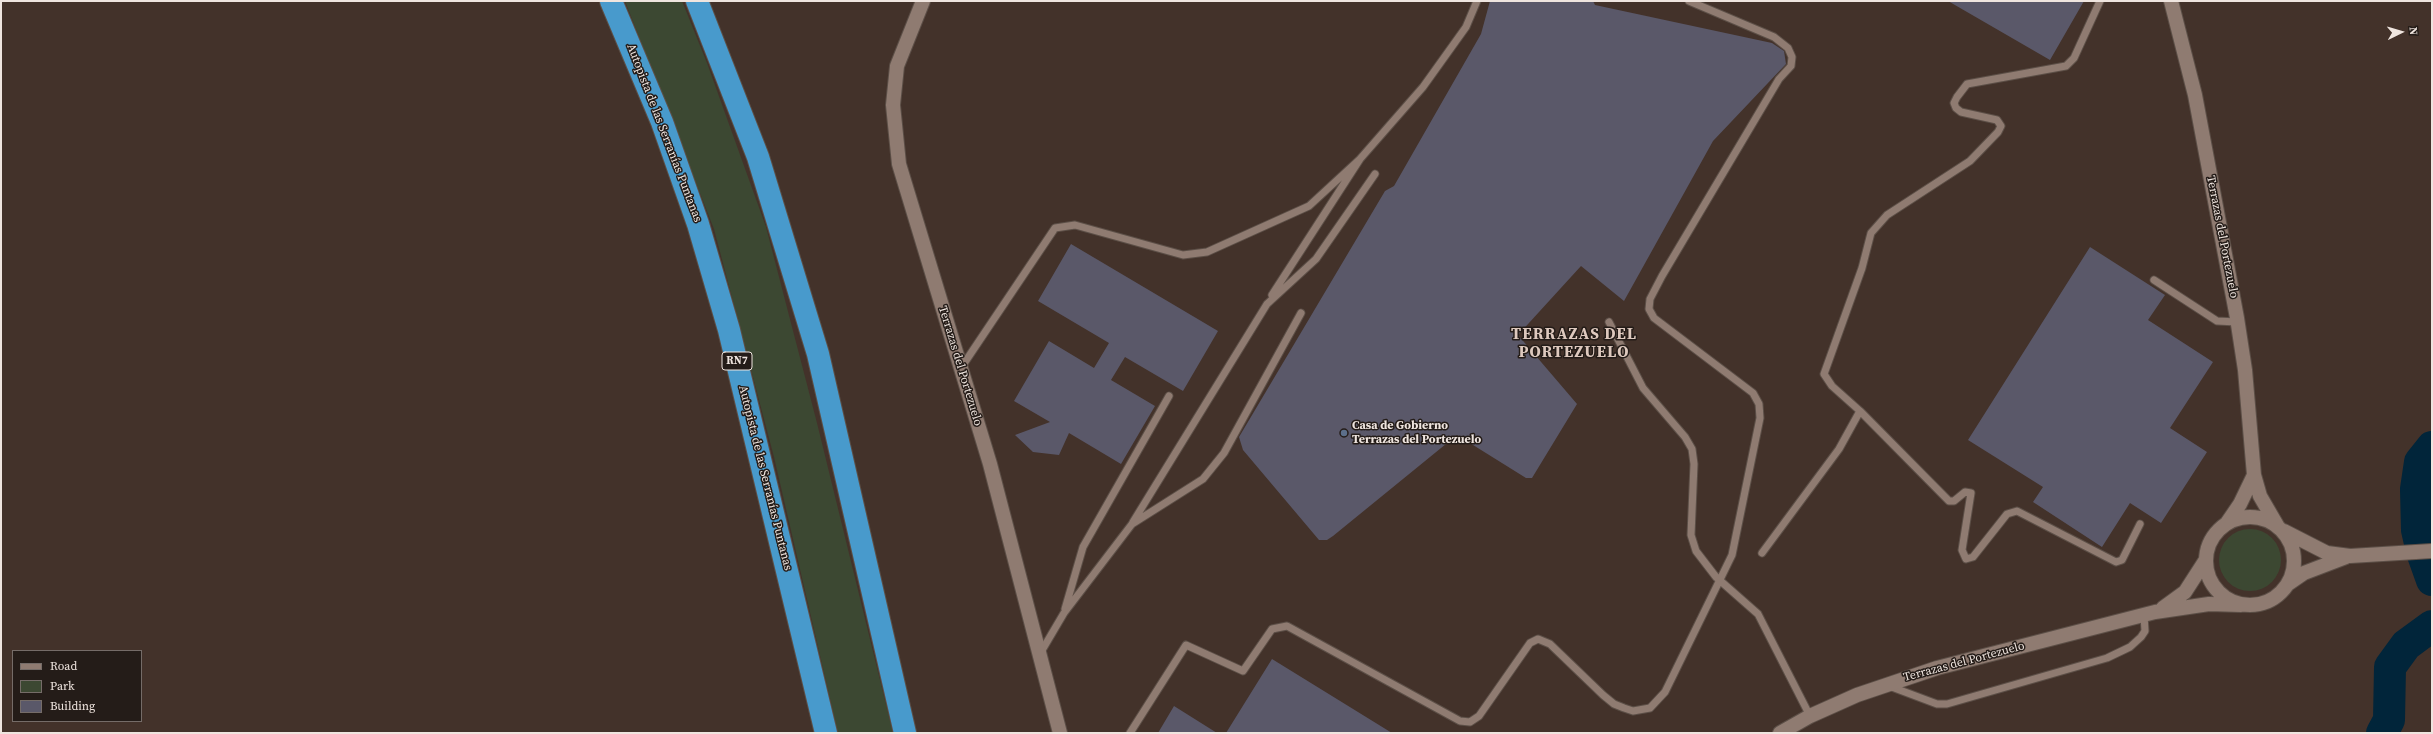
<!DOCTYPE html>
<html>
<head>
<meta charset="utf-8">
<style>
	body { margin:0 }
	#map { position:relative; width:2433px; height:734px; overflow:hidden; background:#43322a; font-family:"Source Serif 4",serif }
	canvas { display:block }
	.frame { position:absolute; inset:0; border:2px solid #efe5df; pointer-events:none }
	.legend { position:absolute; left:12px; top:650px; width:130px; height:72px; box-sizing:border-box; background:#241c18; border:1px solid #756c68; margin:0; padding:5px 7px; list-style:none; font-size:12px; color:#efe5df }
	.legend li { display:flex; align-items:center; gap:8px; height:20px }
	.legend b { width:20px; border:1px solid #756c68 }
	.north { position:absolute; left:2381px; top:12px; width:40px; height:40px; -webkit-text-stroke:3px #241c18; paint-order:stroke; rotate:85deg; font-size:11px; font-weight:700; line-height:16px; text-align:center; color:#efe5df }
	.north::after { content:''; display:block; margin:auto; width:14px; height:18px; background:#efe5df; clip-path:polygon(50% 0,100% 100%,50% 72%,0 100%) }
</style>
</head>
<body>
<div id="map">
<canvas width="2433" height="734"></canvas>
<div class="frame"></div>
<ul class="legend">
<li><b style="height:5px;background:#8f7b71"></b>Road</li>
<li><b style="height:11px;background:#3c4832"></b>Park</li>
<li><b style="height:11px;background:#5a5869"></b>Building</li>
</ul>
<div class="north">N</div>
</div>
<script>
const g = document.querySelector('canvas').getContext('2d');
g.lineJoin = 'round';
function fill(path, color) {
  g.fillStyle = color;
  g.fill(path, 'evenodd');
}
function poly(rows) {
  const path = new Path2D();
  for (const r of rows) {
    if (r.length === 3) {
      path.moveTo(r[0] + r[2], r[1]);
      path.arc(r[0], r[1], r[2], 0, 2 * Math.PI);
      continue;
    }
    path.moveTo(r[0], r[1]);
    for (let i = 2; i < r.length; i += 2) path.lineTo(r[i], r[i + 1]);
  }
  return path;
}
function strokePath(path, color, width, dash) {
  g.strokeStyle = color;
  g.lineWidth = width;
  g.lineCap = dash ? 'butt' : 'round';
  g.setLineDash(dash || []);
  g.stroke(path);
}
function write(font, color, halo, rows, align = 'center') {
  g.font = font + ' "Source Serif 4",serif';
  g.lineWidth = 3;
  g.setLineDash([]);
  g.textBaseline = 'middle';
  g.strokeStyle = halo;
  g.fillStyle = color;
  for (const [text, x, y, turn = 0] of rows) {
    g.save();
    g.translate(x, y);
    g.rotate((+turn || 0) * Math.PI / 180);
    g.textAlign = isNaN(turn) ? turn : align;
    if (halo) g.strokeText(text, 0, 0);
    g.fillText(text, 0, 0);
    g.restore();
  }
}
fill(poly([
	[625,1,682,1,707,63,766,227,817,423,893,733,838,733,774,457,714,229],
	[2250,560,31]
]), '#3c4832');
strokePath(poly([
	[2432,447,2420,462,2416,489,2417,530,2422,552,2432,580],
	[2382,733,2389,720,2390,667,2406,645,2432,626]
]), '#01253a', 32);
fill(poly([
	[1490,1,1593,1,1595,5,1772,43,1784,51,1786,64,1713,141,1624,301,1581,266,1518,335,1577,404,1532,478,1526,478,1457,435,1333,536,1327,540,1319,540,1243,450,1239,437,1385,191,1394,186,1481,34],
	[1948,1,2084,1,2050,60],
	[1071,244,1218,331,1183,391,1125,357,1111,380,1155,406,1121,464,1069,433,1059,455,1033,452,1015,435,1050,422,1014,401,1049,341,1094,368,1109,343,1038,301],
	[2090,247,2165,295,2148,320,2213,362,2170,428,2207,452,2161,523,2130,503,2102,547,2033,502,2043,487,1968,440],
	[1272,659,1392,733,1226,733],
	[1174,706,1217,733,1158,733]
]), '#5a5869');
const lane = poly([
	[2100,1,2074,58,2066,66,1967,84,1957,97,1954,103,1956,108,1961,112,1997,120,2001,126,1998,132,1970,161,1887,215,1871,233,1862,268,1824,374,1832,386,1860,411,1949,501,1954,501,1965,492,1971,493,1962,550,1966,559,1973,557,2007,514,2017,511,2116,562,2122,560,2140,524],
	[2154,280,2217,321,2237,322],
	[1272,295,1360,159,1423,87,1466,27,1477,1],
	[1609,322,1643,388,1685,437,1692,449,1694,464,1691,535,1696,551,1716,577,1758,614,1810,716],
	[961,368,1055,228,1075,225,1183,255,1207,252,1309,206,1360,159],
	[1133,522,1267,304,1316,259,1375,174],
	[1762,553,1839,449,1860,411],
	[1065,609,1083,547,1169,396],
	[1041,652,1064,613,1132,524,1203,479,1224,453,1301,313],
	[1889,686,1937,704,1947,704,2107,658,2130,647,2141,637,2145,631,2144,615],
	[1130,733,1186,645,1243,671,1272,629,1287,626,1460,721,1470,722,1479,716,1530,643,1538,639,1550,644,1603,695,1614,704,1624,708,1633,711,1650,708,1665,692,1732,555,1760,418,1759,404,1753,393,1654,318,1649,309,1650,299,1662,276,1779,79,1791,66,1792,57,1788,48,1774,37,1689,1]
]);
const street = poly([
	[923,1,897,66,893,105,899,164,990,464,1060,733],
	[2171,1,2195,95,2237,318,2245,370,2254,475,2260,496,2278,527],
	[2250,561,44],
	[2227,523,2240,504,2254,475],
	[2284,531,2327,553,2350,556,2432,551],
	[2288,584,2304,573,2346,557],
	[2163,608,2185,592,2205,561],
	[1780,733,1810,716,1857,695,1937,668,2155,612,2209,604,2241,605]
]);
const highway = poly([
	[611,1,662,122,698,224,729,330,826,733],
	[697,1,758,157,818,354,905,733]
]);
strokePath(lane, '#5c4f47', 9);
strokePath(street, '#5c4f47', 16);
strokePath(highway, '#5c4f47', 24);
strokePath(lane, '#8f7b71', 7);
strokePath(street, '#8f7b71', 14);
strokePath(highway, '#489acc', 22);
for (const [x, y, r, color] of [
	[1344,433,4,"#5c6f8a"]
]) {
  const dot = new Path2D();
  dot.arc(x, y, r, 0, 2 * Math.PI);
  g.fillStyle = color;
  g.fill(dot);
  strokePath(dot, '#241c18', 1.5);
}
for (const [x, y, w] of [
	[737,361,30]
]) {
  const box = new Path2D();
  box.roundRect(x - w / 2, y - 9, w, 18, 3);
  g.fillStyle = '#241c18';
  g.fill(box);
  strokePath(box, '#efe5df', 1);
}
write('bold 11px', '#efe5df', null, [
	["RN7",737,361]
]);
write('12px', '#efe5df', '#241c18', [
	["Autopista de las Serranías Puntanas",664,133,69],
	["Terrazas del Portezuelo",2222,237,79],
	["Terrazas del Portezuelo",960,366,73],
	["Autopista de las Serranías Puntanas",765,478,76],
	["Terrazas del Portezuelo",1964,662,-15]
]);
write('bold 12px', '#efe5df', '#241c18', [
	["Casa de Gobierno",1352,426],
	["Terrazas del Portezuelo",1352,440]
], 'left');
g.letterSpacing = '1px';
write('bold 16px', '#dec9be', '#241c18', [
	["TERRAZAS DEL",1574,335],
	["PORTEZUELO",1574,353]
]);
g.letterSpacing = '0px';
</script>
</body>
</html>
